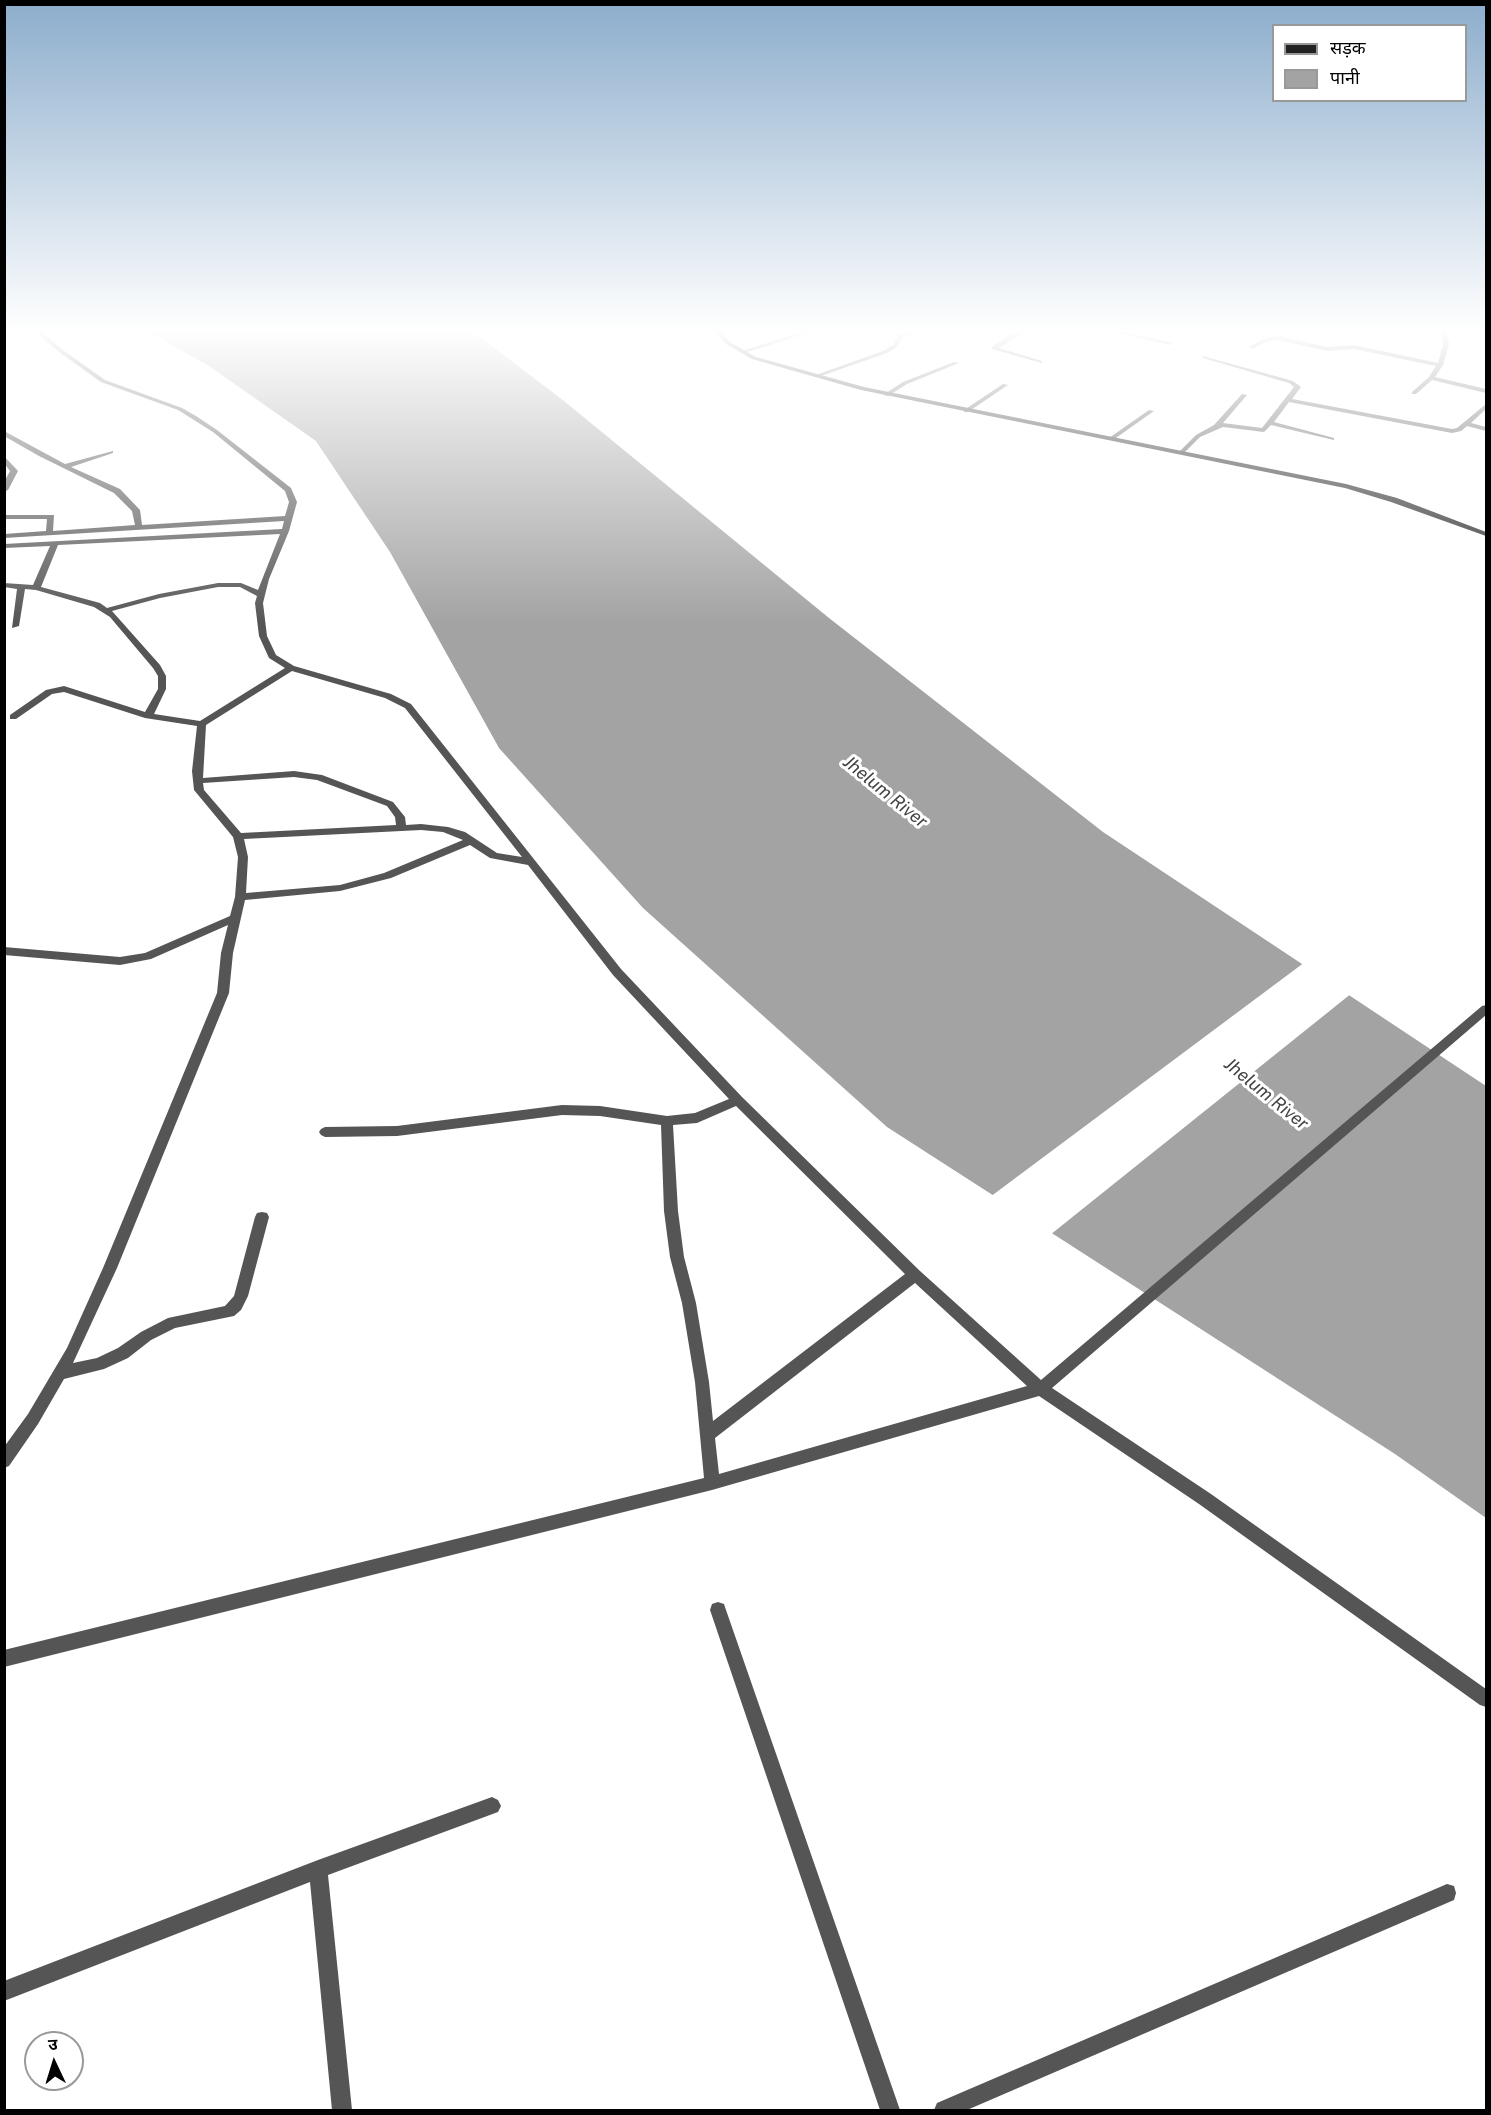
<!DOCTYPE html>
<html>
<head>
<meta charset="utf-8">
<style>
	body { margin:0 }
	#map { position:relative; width:1491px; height:2115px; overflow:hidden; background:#fff; font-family:"Public Sans","Noto Sans Devanagari",sans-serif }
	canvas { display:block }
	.frame { position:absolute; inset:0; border:6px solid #000; pointer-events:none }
	.legend { position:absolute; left:1272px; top:24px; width:195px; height:78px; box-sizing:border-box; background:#fff; border:2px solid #999; margin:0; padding:8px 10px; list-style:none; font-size:18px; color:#000 }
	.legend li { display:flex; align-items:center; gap:12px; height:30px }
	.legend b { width:30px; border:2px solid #999 }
	.north { position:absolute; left:24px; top:2031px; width:60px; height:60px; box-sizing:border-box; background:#fff; border:2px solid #999; border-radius:50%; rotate:356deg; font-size:16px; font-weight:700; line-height:24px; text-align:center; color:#000 }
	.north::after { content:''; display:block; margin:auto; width:21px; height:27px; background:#000; clip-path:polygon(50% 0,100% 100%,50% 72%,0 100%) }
</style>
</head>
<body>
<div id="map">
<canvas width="1491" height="2115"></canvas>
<div class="frame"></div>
<ul class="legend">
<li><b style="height:8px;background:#222"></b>सड़क</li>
<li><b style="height:16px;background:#a3a3a3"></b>पानी</li>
</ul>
<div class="north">उ</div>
</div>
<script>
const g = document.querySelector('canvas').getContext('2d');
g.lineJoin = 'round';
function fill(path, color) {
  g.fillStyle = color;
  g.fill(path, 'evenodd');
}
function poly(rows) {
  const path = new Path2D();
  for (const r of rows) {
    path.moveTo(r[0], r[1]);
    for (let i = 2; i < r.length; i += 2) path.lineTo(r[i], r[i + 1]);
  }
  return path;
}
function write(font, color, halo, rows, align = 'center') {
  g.font = font + ' "Public Sans",sans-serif';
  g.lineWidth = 6;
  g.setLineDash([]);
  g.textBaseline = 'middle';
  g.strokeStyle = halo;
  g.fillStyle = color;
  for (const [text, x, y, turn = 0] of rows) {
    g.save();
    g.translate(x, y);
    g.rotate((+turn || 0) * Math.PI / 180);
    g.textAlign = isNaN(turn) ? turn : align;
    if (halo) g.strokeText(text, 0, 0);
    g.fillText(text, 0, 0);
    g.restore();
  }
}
fill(poly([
	[142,328,465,328,472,331,564,401,829,618,1103,832,1486,1086,1486,1518,1395,1454,887,1127,643,908,499,748,390,552,316,441,209,366]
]), '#a3a3a3');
fill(poly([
	[1305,962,1352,993,1050,1235,990,1197]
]), '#fff');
fill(poly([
	[718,1602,724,1604,726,1610,900,2110,880,2110,710,1610,712,1604,718,1602],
	[492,1797,498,1800,501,1806,498,1812,328,1875,352,2110,332,2110,310,1882,4,2001,4,1981,318,1860,492,1797],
	[1447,1884,1454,1886,1456,1893,1454,1900,967,2110,934,2110,937,2103,1447,1884]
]), '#555');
fill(poly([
	[31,328,37,328,63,350,105,380,182,408,196,416,217,430,291,488,297,502,289,531,269,579,263,603,267,636,276,655,294,666,391,694,411,704,621,969,742,1097,920,1271,1041,1380,1482,1006,1486,1005,1486,1015,1052,1388,1211,1494,1486,1689,1486,1707,1480,1705,1199,1504,1039,1396,712,1490,4,1667,4,1650,704,1478,695,1382,682,1303,670,1257,664,1211,661,1125,600,1116,562,1115,397,1136,325,1137,321,1135,319,1132,321,1129,325,1127,397,1126,562,1105,600,1106,667,1116,695,1113,729,1099,613,975,528,865,490,858,470,845,391,878,340,891,245,900,233,953,229,993,117,1268,73,1363,97,1358,118,1348,141,1332,168,1318,225,1306,234,1296,255,1217,257,1213,262,1212,267,1213,269,1217,248,1296,241,1310,234,1316,175,1328,151,1340,128,1358,104,1369,64,1379,38,1424,9,1466,4,1468,4,1447,28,1414,67,1348,103,1268,217,993,221,953,228,925,151,959,120,965,4,955,4,947,120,957,145,953,230,916,235,897,238,857,233,837,194,790,192,771,197,726,145,718,64,692,52,694,16,719,10,719,10,715,46,690,64,686,145,712,158,689,158,676,153,668,110,617,94,607,36,590,25,589,19,626,12,628,17,589,4,587,4,583,33,585,50,546,4,548,4,544,282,529,284,521,4,538,4,534,46,531,47,519,4,519,4,515,54,515,53,531,135,525,132,511,114,493,39,456,4,436,4,431,65,464,113,451,113,453,71,467,120,489,140,510,142,525,285,516,289,502,285,491,213,432,178,410,101,382,59,352,31,328],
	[280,534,258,590,241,583,218,583,159,594,107,608,100,603,41,587,58,545,280,534],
	[218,587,240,587,257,596,255,603,259,636,269,658,285,668,200,721,154,714,166,689,166,676,160,665,112,611,160,598,218,587],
	[292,671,385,698,405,708,522,857,497,853,465,832,448,827,421,824,406,825,405,817,393,802,322,775,294,771,203,778,206,725,292,671],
	[294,777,317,780,387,806,395,817,396,825,241,833,204,790,203,783,294,777],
	[421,830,443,832,463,840,384,873,340,885,246,893,248,857,244,839,421,830],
	[736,1106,905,1274,713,1421,709,1382,696,1303,684,1257,678,1211,673,1125,697,1123,736,1106],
	[915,1283,1027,1386,719,1474,715,1438,915,1283],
	[815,328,824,328,744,353,739,352,815,328],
	[917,328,925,328,903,337,897,347,887,353,818,377,813,376,883,351,893,345,899,335,917,328],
	[1001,328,1031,328,999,348,1042,361,1042,363,992,349,992,347,1014,332,1001,328],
	[1095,328,1106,328,1173,343,1170,345,1095,328],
	[1441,328,1447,328,1449,344,1443,365,1435,377,1486,389,1486,393,1432,380,1416,394,1412,394,1412,392,1429,377,1436,366,1354,349,1327,351,1278,340,1268,341,1252,349,1249,347,1265,338,1278,336,1327,347,1354,345,1438,363,1443,344,1441,328],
	[1203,356,1293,381,1301,387,1292,399,1452,429,1457,428,1486,404,1486,409,1471,423,1486,427,1486,431,1467,426,1461,431,1452,433,1289,402,1274,422,1334,438,1334,440,1271,425,1264,432,1223,427,1200,437,1183,454,1179,454,1179,452,1196,435,1214,425,1242,394,1247,395,1223,423,1262,428,1294,387,1289,383,1203,358,1203,356],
	[954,362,959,363,907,384,888,396,883,395,903,382,954,362],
	[1003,384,1008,385,968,412,964,412,964,410,1003,384],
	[1149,410,1154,411,1113,440,1109,440,1109,438,1149,410],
	[4,456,18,471,8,490,4,492,4,482,10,471,4,463,4,456]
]), '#555');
fill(poly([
	[712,328,718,328,730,342,756,357,864,387,1346,484,1397,498,1486,532,1486,536,1391,502,1345,488,861,390,752,359,726,344,712,328]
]), '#222');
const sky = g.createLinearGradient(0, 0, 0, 624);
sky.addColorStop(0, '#8cadcc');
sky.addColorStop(0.53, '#fff');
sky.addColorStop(1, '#ffffff00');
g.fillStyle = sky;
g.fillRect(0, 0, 1491, 624);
write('italic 18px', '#444', '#fff', [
	["Jhelum River",885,792,39],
	["Jhelum River",1266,1094,39]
]);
</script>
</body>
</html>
